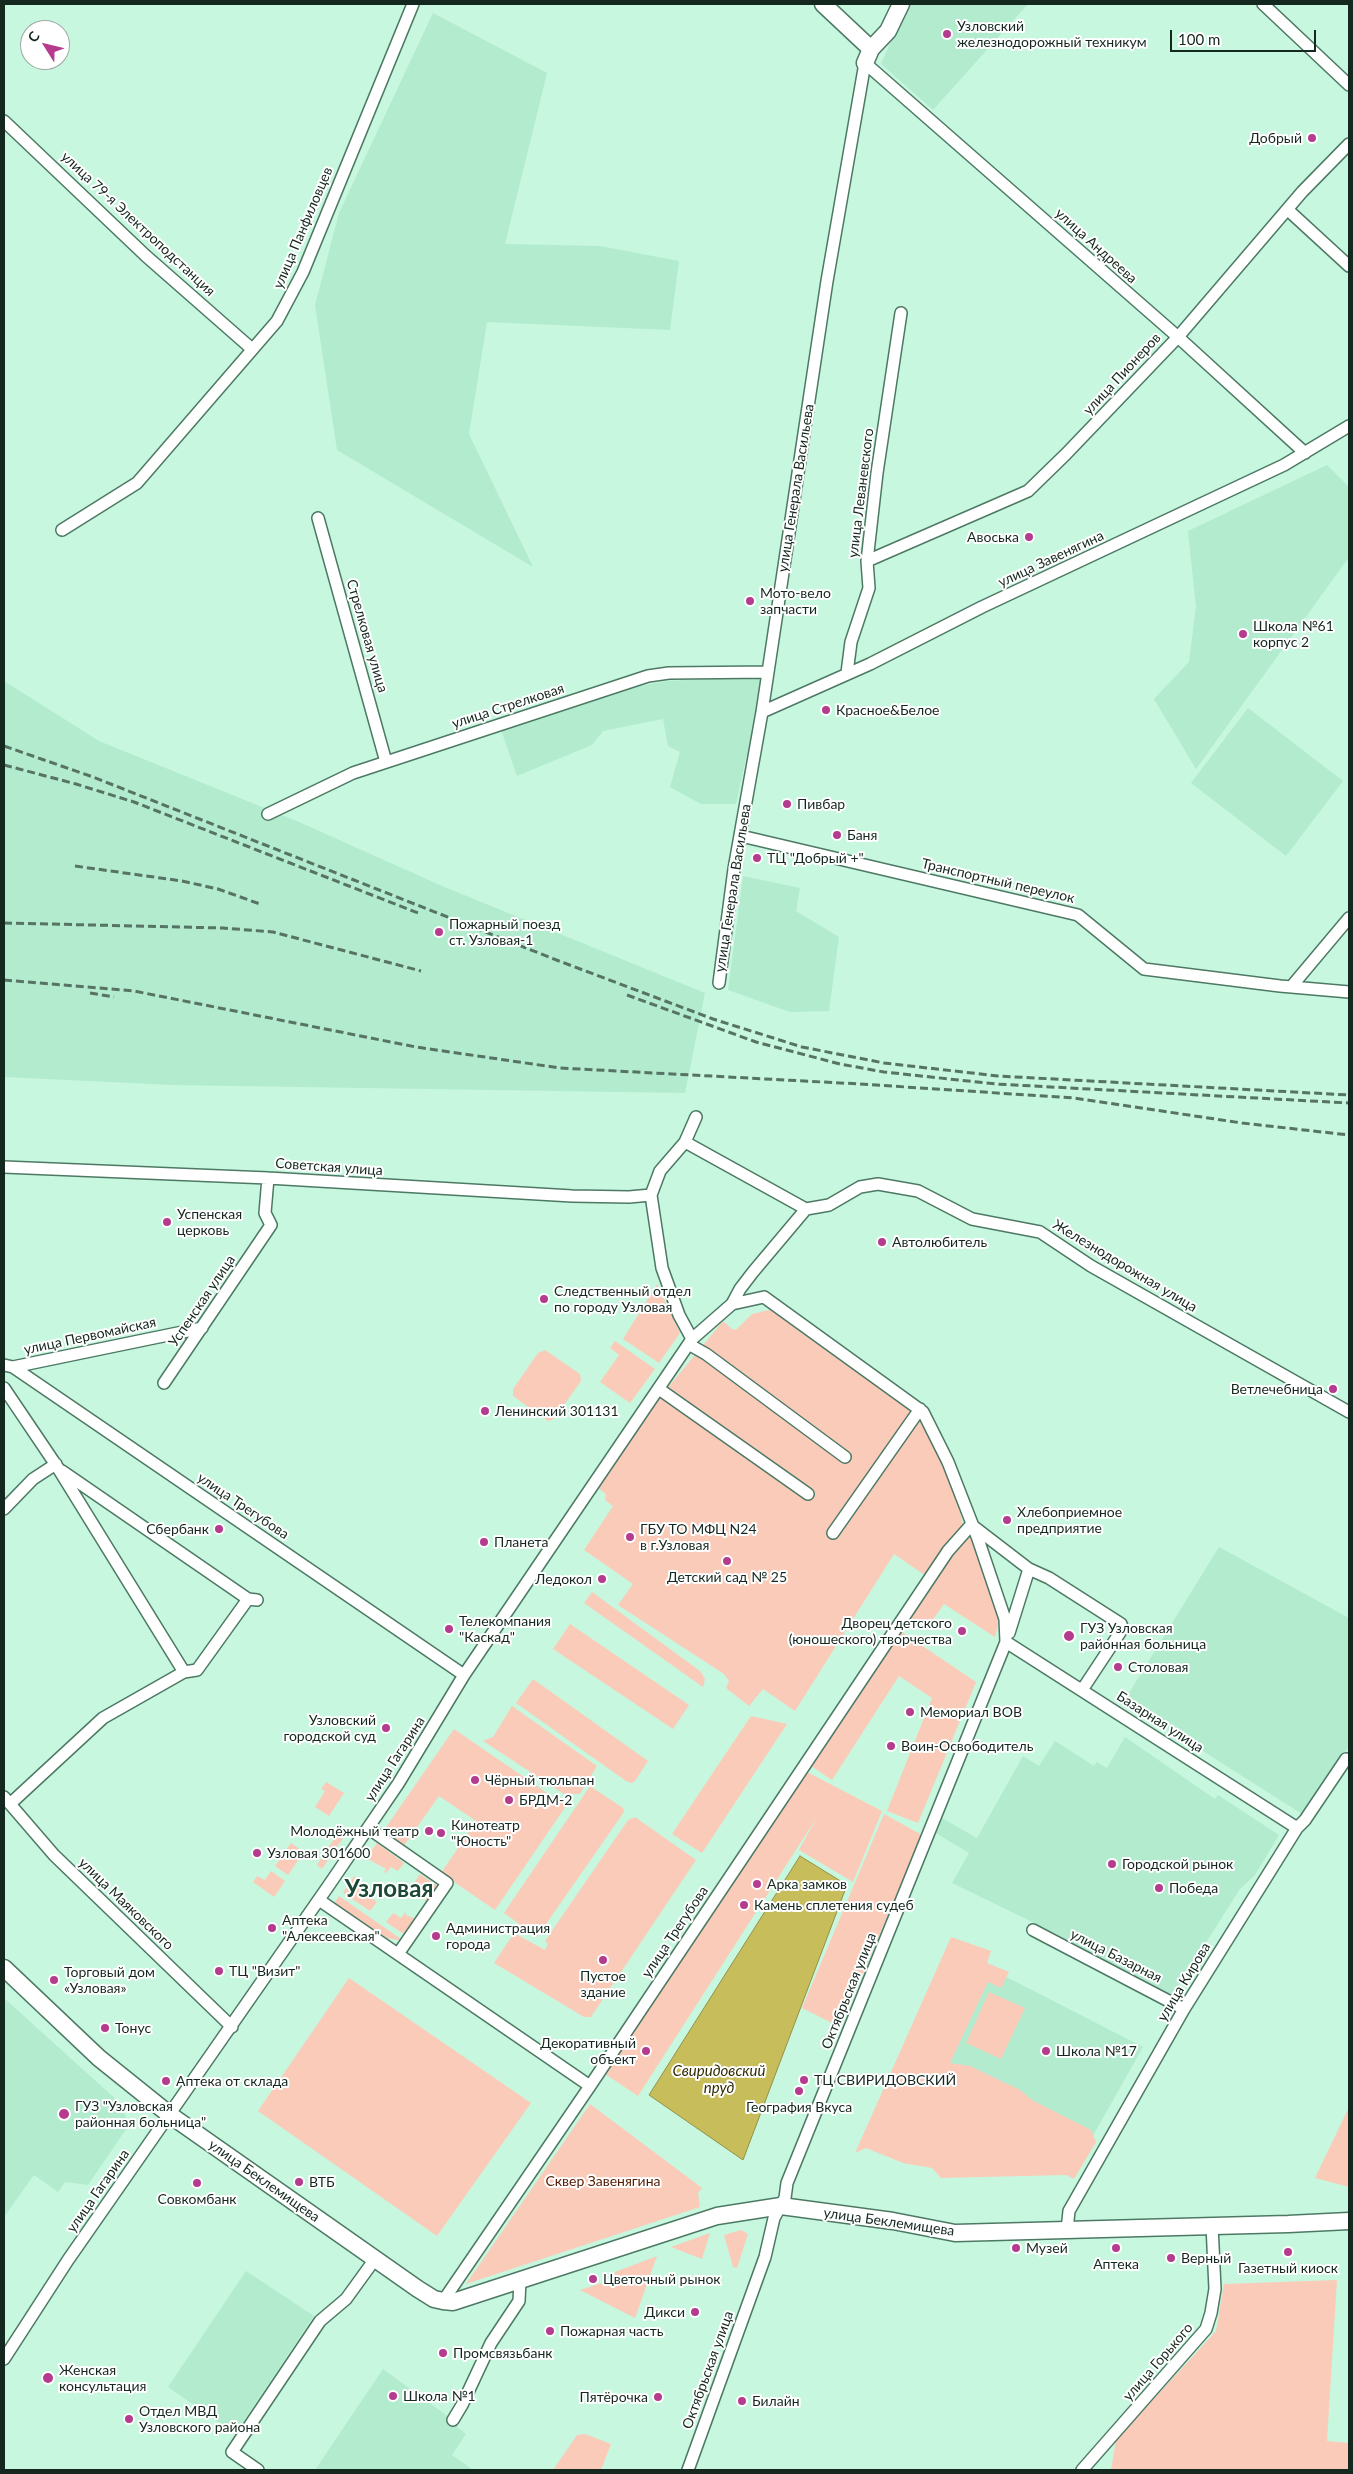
<!DOCTYPE html>
<html>
<head>
<meta charset="utf-8">
<style>
	body { margin:0 }
	#map { position:relative; width:1353px; height:2474px; overflow:hidden; background:#c7f7de; font-family:Lato,sans-serif }
	canvas { display:block }
	.frame { position:absolute; inset:0; border:5px solid #15281f; pointer-events:none }
	.north { position:absolute; left:20px; top:20px; width:50px; height:50px; box-sizing:border-box; background:#fff; border:1px solid #a1a9a5; border-radius:50%; rotate:306deg; font-size:14px; font-weight:700; line-height:20px; text-align:center; color:#15281f }
	.north::after { content:''; display:block; margin:auto; width:18px; height:22px; background:#b43b8e; clip-path:polygon(50% 0,100% 100%,50% 72%,0 100%) }
	.scale { position:absolute; left:1170px; top:30px; width:146px; height:22px; box-sizing:border-box; border:2px solid #15281f; border-top:0; padding-left:6px; font-size:15px; line-height:18px; white-space:nowrap; color:#15281f; -webkit-text-stroke:4px #fff; paint-order:stroke }
</style>
</head>
<body>
<div id="map">
<canvas width="1353" height="2474"></canvas>
<div class="frame"></div>
<div class="north">С</div>
<div class="scale">100 m</div>
</div>
<script>
const g = document.querySelector('canvas').getContext('2d');
g.lineJoin = 'round';
function fill(path, color) {
  g.fillStyle = color;
  g.fill(path, 'evenodd');
}
function poly(rows) {
  const path = new Path2D();
  for (const r of rows) {
    path.moveTo(r[0], r[1]);
    for (let i = 2; i < r.length; i += 2) path.lineTo(r[i], r[i + 1]);
  }
  return path;
}
function strokePath(path, color, width, dash) {
  g.strokeStyle = color;
  g.lineWidth = width;
  g.lineCap = dash ? 'butt' : 'round';
  g.setLineDash(dash || []);
  g.stroke(path);
}
function write(font, color, halo, rows, align = 'center') {
  g.font = font + ' Lato,sans-serif';
  g.lineWidth = 4;
  g.setLineDash([]);
  g.textBaseline = 'middle';
  g.strokeStyle = halo;
  g.fillStyle = color;
  for (const [text, x, y, turn = 0] of rows) {
    g.save();
    g.translate(x, y);
    g.rotate((+turn || 0) * Math.PI / 180);
    g.textAlign = isNaN(turn) ? turn : align;
    if (halo) g.strokeText(text, 0, 0);
    g.fillText(text, 0, 0);
    g.restore();
  }
}
fill(poly([
	[907,4,1028,4,933,110,881,64],
	[433,13,547,73,505,244,600,246,679,261,670,330,487,322,469,434,533,567,337,450,315,305,339,213],
	[1327,465,1349,487,1349,557,1196,769,1154,699,1189,662,1196,607,1188,531],
	[765,676,755,734,746,758,736,804,701,804,670,787,680,752,668,746,663,719,603,731,592,745,517,776,500,727,634,687,668,681],
	[4,681,99,741,299,822,442,886,705,993,685,1093,173,1085,4,1077],
	[1248,708,1343,781,1286,856,1191,783],
	[743,876,800,888,796,911,839,937,829,1011,790,1012,728,990],
	[1219,1547,1349,1618,1349,1746,1302,1814,1124,1701],
	[1125,1737,1215,1799,1218,1795,1279,1835,1255,1875,1240,1889,1172,1996,1055,1933,952,1883,969,1853,934,1832,940,1817,977,1838,1023,1756,1039,1766,1055,1741,1094,1766,1097,1762,1107,1768],
	[989,1968,1143,2047,1090,2141,926,2101],
	[4,1998,120,2103,129,2125,88,2185,65,2182,58,2192,34,2175,4,2217],
	[246,2271,314,2316,240,2426,224,2426,168,2387],
	[383,2369,457,2423,456,2426,466,2434,452,2455,473,2470,315,2470]
]), '#b3ebcf');
fill(poly([
	[657,1284,680,1333,659,1363,623,1339],
	[769,1310,780,1313,911,1408,931,1439,941,1459,956,1496,963,1525,926,1576,894,1554,795,1711,763,1689,749,1706,726,1688,729,1681,724,1674,618,1605,633,1584,584,1550,613,1506,605,1500,606,1494,598,1488,660,1397,723,1321,732,1329,736,1330,752,1314],
	[615,1341,655,1369,630,1403,600,1382,619,1355,610,1348],
	[545,1350,580,1374,581,1381,554,1419,548,1421,513,1396,513,1389,538,1353],
	[969,1529,999,1621,995,1637,944,1604,926,1629,908,1615],
	[592,1592,700,1671,705,1679,703,1687,584,1603],
	[570,1624,689,1705,673,1729,553,1649],
	[899,1630,976,1682,918,1823,887,1811,932,1698,899,1676,832,1780,811,1766],
	[533,1679,648,1761,635,1781,631,1783,626,1781,516,1703],
	[512,1706,597,1766,580,1794,564,1794,483,1741,493,1737],
	[751,1716,787,1724,702,1853,672,1834],
	[454,1729,566,1806,495,1910,441,1873,476,1821,439,1796,403,1847,382,1833],
	[805,1771,882,1811,853,1882,799,1850,817,1817,638,2096,602,2072],
	[326,1782,344,1793,329,1816,315,1807,325,1791,321,1789],
	[590,1786,623,1808,624,1812,537,1937,504,1913],
	[884,1814,922,1835,840,2027,802,2008],
	[635,1817,696,1860,591,2017,584,2017,494,1963,514,1933,545,1950,548,1944,545,1941,628,1820],
	[339,1831,345,1835,322,1869,317,1865],
	[291,1843,304,1852,288,1875,275,1866],
	[377,1843,404,1863,398,1871,391,1867,386,1873,384,1872,386,1869,366,1858],
	[271,1871,285,1881,274,1897,253,1882,257,1876,265,1880],
	[420,1874,439,1887,427,1903,425,1902,426,1899,421,1895,419,1897,416,1895,421,1888,414,1883],
	[354,1876,370,1891,372,1889,374,1890,370,1897,377,1902,370,1911,343,1893],
	[339,1896,401,1939,397,1940,387,1938,334,1903],
	[406,1911,406,1915,416,1919,405,1935,386,1922,393,1913,401,1918],
	[951,1937,991,1951,987,1963,1009,1972,1001,1988,988,1982,950,2063,970,2066,1020,2090,1032,2100,1091,2130,1096,2142,1074,2179,1066,2175,941,2178,932,2168,903,2163,866,2148,855,2153],
	[349,1978,531,2103,437,2236,258,2111],
	[989,1992,1025,2008,1001,2059,966,2043],
	[590,2104,702,2188,698,2193,700,2207,466,2284],
	[1349,2107,1349,2187,1315,2178],
	[741,2230,748,2234,737,2268,733,2267,724,2235],
	[710,2233,702,2259,671,2247],
	[657,2256,635,2318,580,2290,614,2279,615,2272],
	[1337,2280,1327,2441,1349,2443,1349,2470,1111,2470,1116,2440,1216,2331,1224,2284],
	[585,2434,611,2444,601,2470,553,2470,577,2435]
]), '#fbcbb9');
const water = poly([
	[800,1856,847,1885,743,2160,649,2095,800,1856]
]);
fill(water, '#c8bd5b');
strokePath(water, '#929049', 1);
const street = poly([
	[1263,4,1349,85],
	[865,63,1178,337,1305,453],
	[4,121,146,256,252,349],
	[1288,210,1349,266],
	[318,518,386,762],
	[62,530,137,483,277,321,303,272,413,4],
	[867,561,1028,491,1066,454,1178,337,1302,192,1349,144],
	[847,673,851,642,869,588,867,561,877,473,901,313],
	[762,712,870,664,982,607,1284,465,1349,426],
	[268,814,353,773,648,676,669,673,768,672],
	[741,836,1078,915,1144,969,1280,986,1349,992],
	[719,983,734,869,762,712,827,281,865,63],
	[1291,987,1349,918],
	[685,1142,806,1209,829,1205,860,1187,878,1184,918,1191,972,1219,1040,1232,1091,1266,1349,1412],
	[4,1167,268,1178,572,1196,629,1197,651,1195],
	[732,1304,740,1289,753,1272,806,1209],
	[692,1339,679,1315,662,1268,651,1195,660,1171,685,1142,696,1117],
	[690,1345,706,1354,845,1457],
	[4,1365,13,1367,464,1675],
	[13,1367,202,1328],
	[164,1383,271,1225,265,1213,268,1178],
	[4,1388,58,1468,184,1672,197,1670,248,1599,257,1600],
	[659,1389,808,1494],
	[62,1471,248,1599],
	[4,1509,33,1479,56,1464],
	[973,1526,1029,1569,1049,1578,1121,1624,1122,1627,1121,1631,1082,1690],
	[833,1533,920,1409],
	[1009,1633,1029,1569],
	[1006,1642,1297,1828],
	[4,1797,54,1855,232,2027],
	[10,1804,103,1718,184,1672],
	[368,1828,447,1883,398,1954],
	[319,1900,590,2086],
	[1033,1930,1184,2009],
	[1067,2230,1069,2211,1184,2009,1297,1828,1305,1820,1346,1759],
	[443,2301,590,2086,948,1551,972,1524],
	[4,2359,68,2260,329,1885,398,1784,464,1675,692,1339,732,1304,764,1297,923,1412,948,1462,978,1539,1005,1619,1006,1642,787,2183,785,2198,774,2218,765,2257,688,2470],
	[453,2420,462,2405,491,2343,519,2301,520,2280],
	[258,2470,232,2452,320,2321,346,2299,375,2259],
	[1082,2470,1206,2329,1211,2313,1215,2289,1212,2225]
]);
const secondary = poly([
	[823,4,871,49],
	[865,63,871,49,888,31,901,4],
	[4,1968,99,2058,170,2115,418,2289,434,2299,443,2301,453,2302,717,2216,781,2206,893,2221,955,2233,1288,2224,1349,2221]
]);
strokePath(street, '#4d7964', 14);
strokePath(secondary, '#4d7964', 19);
strokePath(street, '#fff', 11);
strokePath(secondary, '#fff', 16);
strokePath(poly([
	[4,746,93,777,559,961,713,1019,802,1047,884,1063,998,1076,1349,1095],
	[4,765,76,784,134,802,418,913],
	[75,866,182,881,218,889,260,904],
	[4,923,223,928,273,932,421,971],
	[4,980,134,991,416,1047,560,1068,860,1084,1074,1098,1242,1123,1349,1135],
	[90,993,114,997],
	[627,995,756,1042,840,1064,884,1072,996,1084,1349,1103]
]), '#567364', 3, [8, 4]);
for (const [x, y, r, color] of [
	[947,34,5,"#b43b8e"],
	[1312,138,5,"#b43b8e"],
	[1029,537,5,"#b43b8e"],
	[750,601,5,"#b43b8e"],
	[1243,634,5,"#b43b8e"],
	[826,710,5,"#b43b8e"],
	[787,804,5,"#b43b8e"],
	[837,835,5,"#b43b8e"],
	[757,858,5,"#b43b8e"],
	[439,932,5,"#b43b8e"],
	[167,1222,5,"#b43b8e"],
	[882,1242,5,"#b43b8e"],
	[544,1299,5,"#b43b8e"],
	[1333,1389,5,"#b43b8e"],
	[485,1411,5,"#b43b8e"],
	[1007,1520,5,"#b43b8e"],
	[219,1529,5,"#b43b8e"],
	[630,1537,5,"#b43b8e"],
	[484,1542,5,"#b43b8e"],
	[727,1561,5,"#b43b8e"],
	[602,1579,5,"#b43b8e"],
	[449,1629,5,"#b43b8e"],
	[962,1631,5,"#b43b8e"],
	[1069,1636,6,"#b43b8e"],
	[1118,1667,5,"#b43b8e"],
	[910,1712,5,"#b43b8e"],
	[386,1728,5,"#b43b8e"],
	[891,1746,5,"#b43b8e"],
	[475,1780,5,"#b43b8e"],
	[509,1800,5,"#b43b8e"],
	[429,1831,5,"#b43b8e"],
	[441,1833,5,"#b43b8e"],
	[257,1853,5,"#b43b8e"],
	[1112,1864,5,"#b43b8e"],
	[757,1884,5,"#b43b8e"],
	[1159,1888,5,"#b43b8e"],
	[744,1905,5,"#b43b8e"],
	[272,1928,5,"#b43b8e"],
	[436,1936,5,"#b43b8e"],
	[603,1960,5,"#b43b8e"],
	[219,1971,5,"#b43b8e"],
	[54,1980,5,"#b43b8e"],
	[105,2028,5,"#b43b8e"],
	[646,2051,5,"#b43b8e"],
	[1046,2051,5,"#b43b8e"],
	[804,2080,5,"#b43b8e"],
	[166,2081,5,"#b43b8e"],
	[799,2091,5,"#b43b8e"],
	[64,2114,6,"#b43b8e"],
	[299,2182,5,"#b43b8e"],
	[197,2183,5,"#b43b8e"],
	[1016,2248,5,"#b43b8e"],
	[1116,2248,5,"#b43b8e"],
	[1288,2252,5,"#b43b8e"],
	[1171,2258,5,"#b43b8e"],
	[593,2279,5,"#b43b8e"],
	[695,2312,5,"#b43b8e"],
	[550,2331,5,"#b43b8e"],
	[443,2353,5,"#b43b8e"],
	[48,2378,6,"#b43b8e"],
	[393,2396,5,"#b43b8e"],
	[658,2397,5,"#b43b8e"],
	[742,2401,5,"#b43b8e"],
	[129,2419,5,"#b43b8e"]
]) {
  const dot = new Path2D();
  dot.arc(x, y, r, 0, 2 * Math.PI);
  g.fillStyle = color;
  g.fill(dot);
  strokePath(dot, '#fff', 2);
}
write('14px', '#15281f', '#fff', [
	["Узловский",957,26],
	["железнодорожный техникум",957,42],
	["Добрый",1302,138,"right"],
	["Авоська",1019,537,"right"],
	["Мото-вело",760,593],
	["запчасти",760,609],
	["Школа №61",1253,626],
	["корпус 2",1253,642],
	["Красное&Белое",836,710],
	["Пивбар",797,804],
	["Баня",847,835],
	["ТЦ \"Добрый +\"",767,858],
	["Пожарный поезд",449,924],
	["ст. Узловая-1",449,940],
	["Успенская",177,1214],
	["церковь",177,1230],
	["Автолюбитель",892,1242],
	["Следственный отдел",554,1291],
	["по городу Узловая",554,1307],
	["Ветлечебница",1323,1389,"right"],
	["Ленинский 301131",495,1411],
	["Хлебоприемное",1017,1512],
	["предприятие",1017,1528],
	["Сбербанк",209,1529,"right"],
	["ГБУ ТО МФЦ N24",640,1529],
	["в г.Узловая",640,1545],
	["Планета",494,1542],
	["Детский сад № 25",727,1577,"center"],
	["Ледокол",592,1579,"right"],
	["Телекомпания",459,1621],
	["\"Каскад\"",459,1637],
	["Дворец детского",952,1623,"right"],
	["(юношеского) творчества",952,1639,"right"],
	["ГУЗ Узловская",1080,1628],
	["районная больница",1080,1644],
	["Столовая",1128,1667],
	["Мемориал ВОВ",920,1712],
	["Узловский",376,1720,"right"],
	["городской суд",376,1736,"right"],
	["Воин-Освободитель",901,1746],
	["Чёрный тюльпан",485,1780],
	["БРДМ-2",519,1800],
	["Кинотеатр",451,1825],
	["\"Юность\"",451,1841],
	["Молодёжный театр",419,1831,"right"],
	["Узловая 301600",267,1853],
	["Городской рынок",1122,1864],
	["Арка замков",767,1884],
	["Победа",1169,1888],
	["Камень сплетения судеб",754,1905],
	["Аптека",282,1920],
	["\"Алексеевская\"",282,1936],
	["Администрация",446,1928],
	["города",446,1944],
	["ТЦ \"Визит\"",229,1971],
	["Торговый дом",64,1972],
	["«Узловая»",64,1988],
	["Пустое",603,1976,"center"],
	["здание",603,1992,"center"],
	["Тонус",115,2028],
	["Декоративный",636,2043,"right"],
	["объект",636,2059,"right"],
	["Школа №17",1056,2051],
	["ТЦ СВИРИДОВСКИЙ",814,2080],
	["Аптека от склада",176,2081],
	["ГУЗ \"Узловская",75,2106],
	["районная больница\"",75,2122],
	["География Вкуса",799,2107,"center"],
	["ВТБ",309,2182],
	["Совкомбанк",197,2199,"center"],
	["Музей",1026,2248],
	["Верный",1181,2258],
	["Аптека",1116,2264,"center"],
	["Газетный киоск",1288,2268,"center"],
	["Цветочный рынок",603,2279],
	["Дикси",685,2312,"right"],
	["Пожарная часть",560,2331],
	["Промсвязьбанк",453,2353],
	["Женская",59,2370],
	["консультация",59,2386],
	["Школа №1",403,2396],
	["Пятёрочка",648,2397,"right"],
	["Билайн",752,2401],
	["Отдел МВД",139,2411],
	["Узловского района",139,2427]
], 'left');
write('14px', '#15281f', '#fff', [
	["улица 79-я Электроподстанция",138,224,43],
	["улица Панфиловцев",303,228,-67],
	["улица Андреева",1096,246,42],
	["улица Пионеров",1122,374,-47],
	["улица Генерала Васильева",796,488,-81],
	["улица Леваневского",861,493,-83],
	["улица Завенягина",1051,559,-25],
	["Стрелковая улица",367,636,74],
	["улица Стрелковая",508,706,-18],
	["Транспортный переулок",998,881,13],
	["улица Генерала Васильева",733,888,-81],
	["Советская улица",329,1167,4],
	["Железнодорожная улица",1125,1266,31],
	["Успенская улица",202,1301,-56],
	["улица Первомайская",90,1336,-12],
	["улица Трегубова",243,1506,34],
	["Базарная улица",1160,1722,33],
	["улица Гагарина",395,1759,-57],
	["улица Маяковского",126,1904,44],
	["улица Трегубова",675,1932,-56],
	["улица Базарная",1116,1956,27],
	["улица Кирова",1184,1982,-59],
	["Октябрьская улица",849,1991,-68],
	["улица Беклемищева",264,2181,35],
	["улица Гагарина",98,2191,-55],
	["улица Беклемищева",889,2222,8],
	["улица Горького",1158,2362,-49],
	["Октябрьская улица",708,2370,-70]
]);
write('14px', '#551d02', '#fff', [
	["Сквер Завенягина",603,2181]
]);
write('italic 15px', '#312c00', '#fff', [
	["Свиридовский",719,2071],
	["пруд",719,2088]
]);
write('bold 24px', '#1d4936', '#fff', [
	["Узловая",389,1889]
]);
</script>
</body>
</html>
